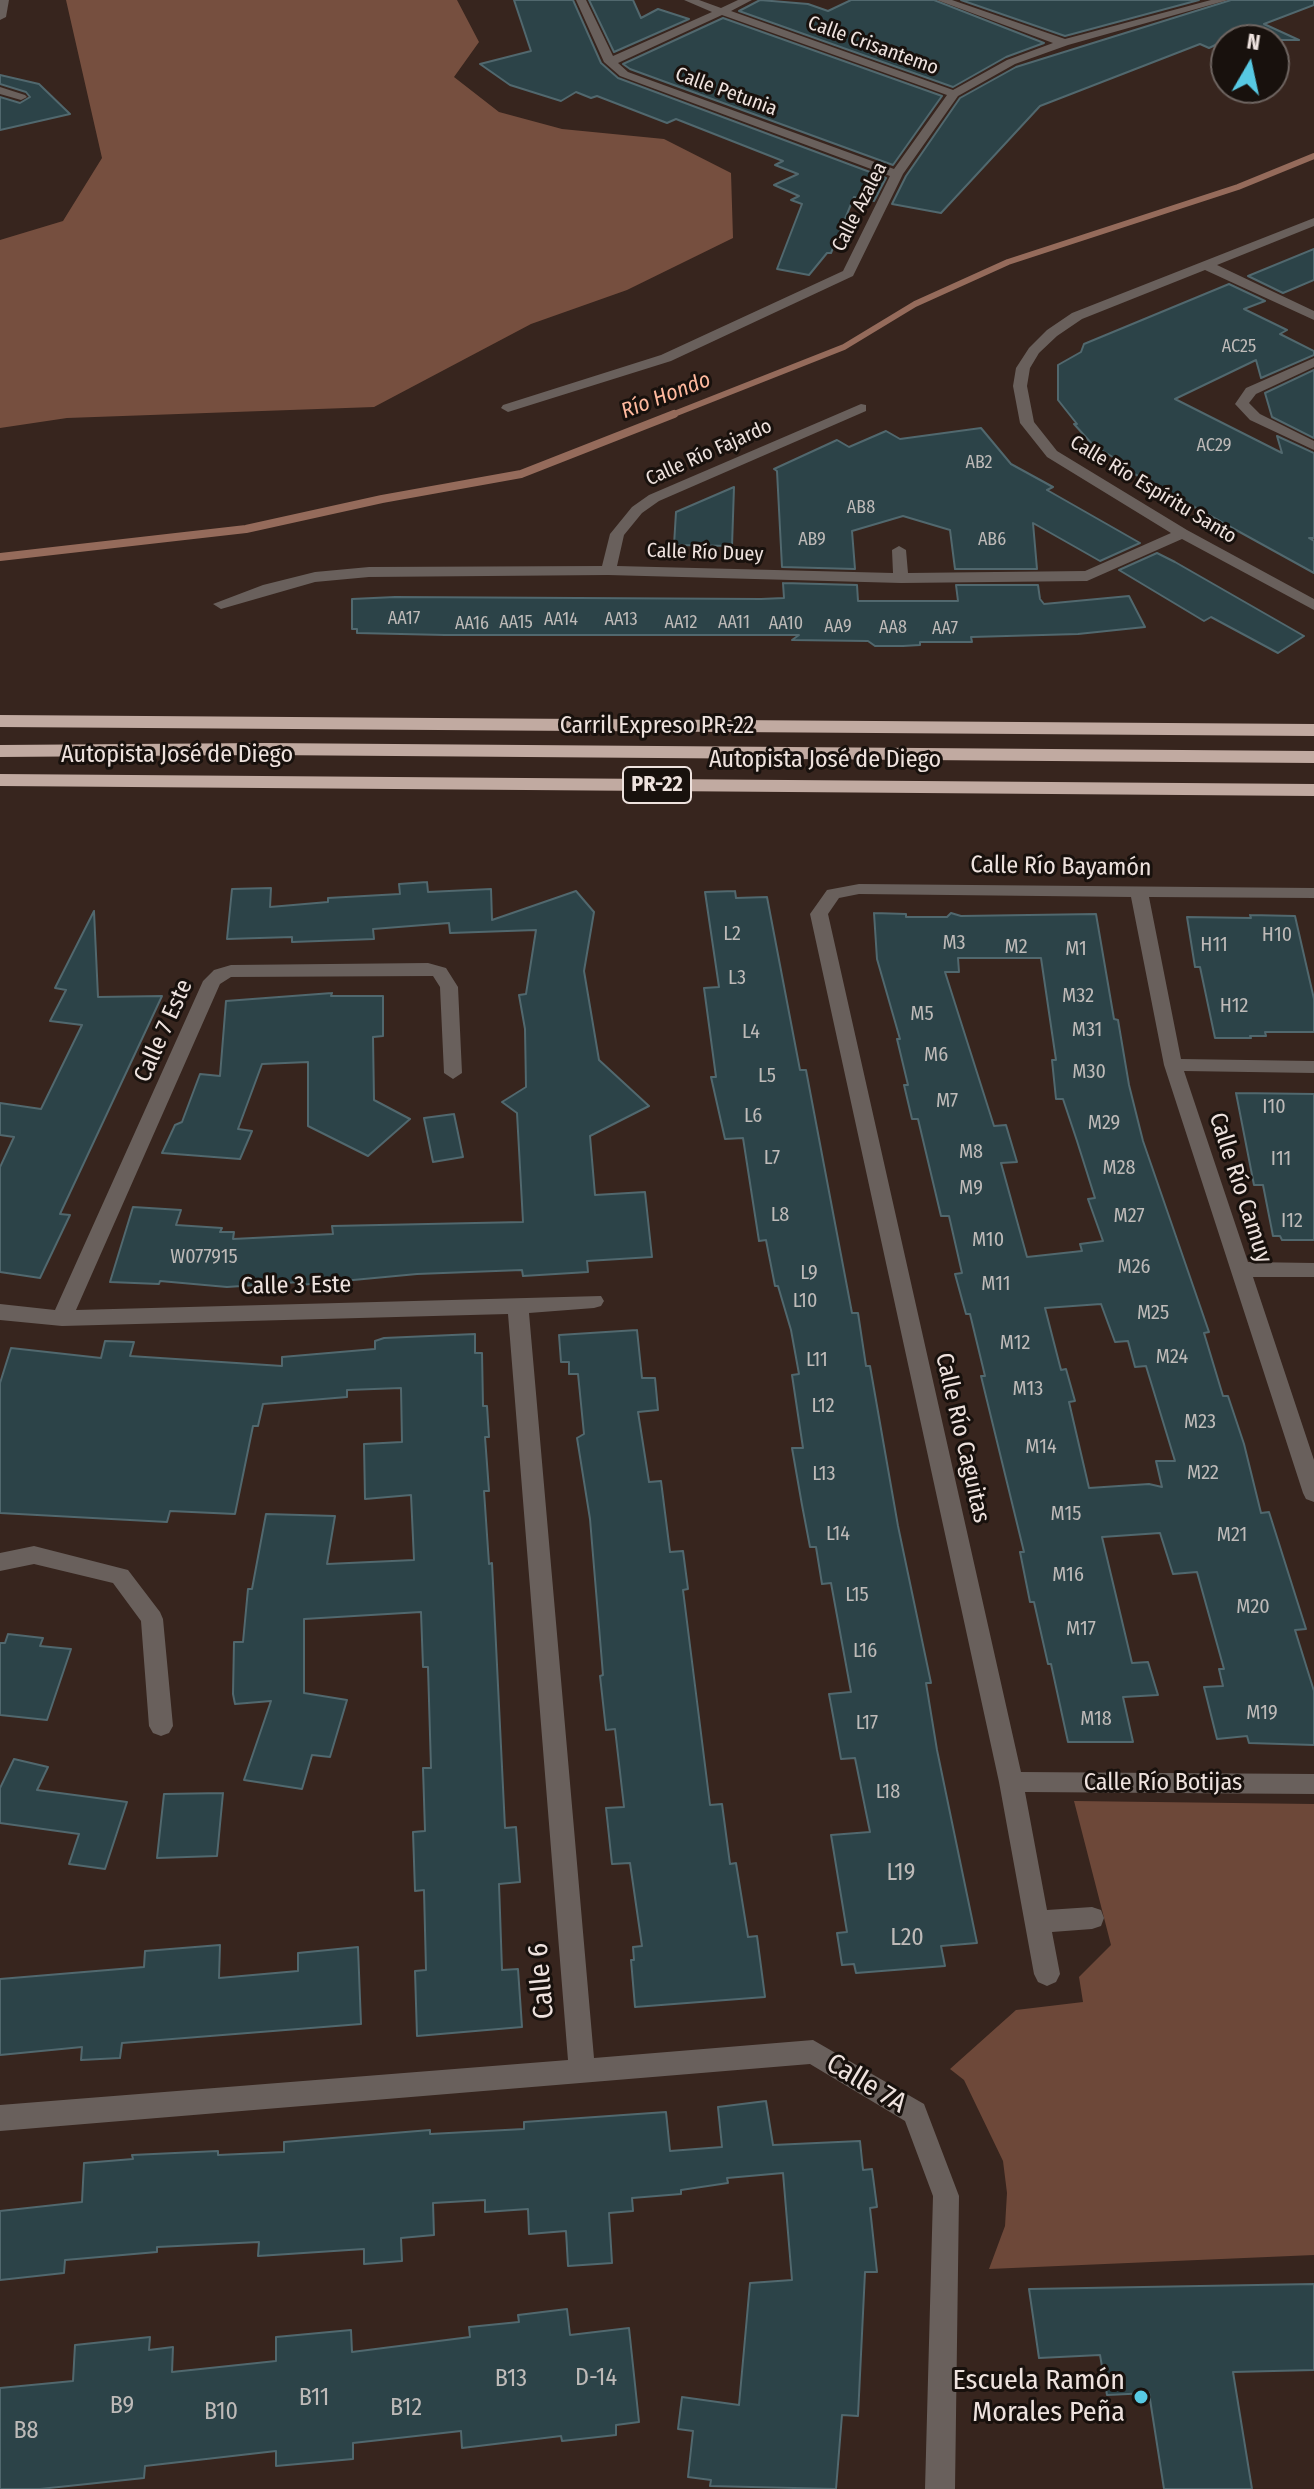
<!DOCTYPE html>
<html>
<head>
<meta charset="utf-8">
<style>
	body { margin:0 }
	#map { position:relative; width:1314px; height:2489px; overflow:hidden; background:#37251e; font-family:"Fira Sans Condensed",sans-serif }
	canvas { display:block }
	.north { position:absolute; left:1210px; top:24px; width:80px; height:80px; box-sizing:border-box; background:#18110d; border:2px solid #6e6561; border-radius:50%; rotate:9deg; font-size:22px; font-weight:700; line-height:32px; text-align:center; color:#eee2de }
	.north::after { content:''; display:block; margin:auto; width:28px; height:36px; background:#57c9e3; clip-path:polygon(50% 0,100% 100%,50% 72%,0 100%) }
</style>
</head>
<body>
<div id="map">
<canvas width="1314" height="2489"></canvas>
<div class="north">N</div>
</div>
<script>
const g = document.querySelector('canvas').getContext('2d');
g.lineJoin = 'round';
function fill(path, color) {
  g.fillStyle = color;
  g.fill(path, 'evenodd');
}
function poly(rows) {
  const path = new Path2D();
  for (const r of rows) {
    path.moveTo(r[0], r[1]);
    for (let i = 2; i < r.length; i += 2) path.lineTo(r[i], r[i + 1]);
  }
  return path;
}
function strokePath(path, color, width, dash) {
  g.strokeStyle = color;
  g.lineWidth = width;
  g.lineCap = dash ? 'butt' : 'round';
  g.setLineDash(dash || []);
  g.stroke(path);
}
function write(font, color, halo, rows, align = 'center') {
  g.font = font + ' "Fira Sans Condensed",sans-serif';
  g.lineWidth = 6;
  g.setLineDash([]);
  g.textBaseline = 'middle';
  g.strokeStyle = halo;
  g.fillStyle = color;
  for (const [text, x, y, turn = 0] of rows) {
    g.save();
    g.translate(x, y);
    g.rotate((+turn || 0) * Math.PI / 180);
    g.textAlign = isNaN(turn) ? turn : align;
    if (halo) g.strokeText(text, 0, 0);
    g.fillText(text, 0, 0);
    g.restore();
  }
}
fill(poly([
	[1074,1801,1314,1804,1314,2255,989,2269,1005,2226,1007,2193,1003,2161,964,2080,950,2069,1016,2010,1083,2002,1079,1977,1111,1945]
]), '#6d4839');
fill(poly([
	[66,0,457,0,479,42,454,77,499,112,562,129,664,139,731,173,733,238,627,290,531,324,374,407,67,418,0,428,0,240,63,221,102,158]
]), '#764f3f');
strokePath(poly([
	[669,416,844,347,915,304,1008,262,1238,187,1314,156]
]), '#956b5b', 6);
strokePath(poly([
	[0,557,246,529,382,499,521,474,674,414]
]), '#956b5b', 8);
const building = poly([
	[514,0,573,0,601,63,618,78,886,178,874,201,854,197,831,253,827,253,809,275,777,269,802,204,791,200,799,196,774,185,798,174,775,165,783,161,676,119,667,123,597,96,591,98,576,92,561,101,510,85,480,64,531,51,514,0],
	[589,0,633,0,641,18,658,9,689,19,614,52,589,0],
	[760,0,808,4,828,11,851,0,934,0,1044,43,1006,57,953,87,739,11,760,0],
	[961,0,1199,0,1065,36,961,0],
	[1231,0,1314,0,1314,5,1264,24,1299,40,1226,40,1209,48,1200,44,1040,106,941,213,892,204,906,176,960,98,1016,67,1231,0],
	[723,18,942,96,893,165,630,69,623,64,723,18],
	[0,75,39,84,70,114,0,130,0,97,20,103,30,97,26,92,0,84,0,75],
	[1314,249,1314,280,1283,293,1248,276,1314,249],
	[1229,284,1265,301,1244,309,1287,330,1280,334,1314,351,1314,355,1261,378,1256,360,1175,399,1282,453,1277,436,1314,453,1314,538,1309,538,1314,541,1314,573,1111,461,1116,459,1093,445,1074,424,1077,424,1058,400,1058,365,1081,352,1084,344,1229,284],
	[1314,370,1314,438,1272,417,1265,393,1314,370],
	[981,428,1011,464,1053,487,1047,490,1140,543,1100,561,1033,523,1037,569,955,569,950,530,903,516,852,531,855,569,782,567,777,471,774,469,837,440,849,447,886,431,900,439,981,428],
	[734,487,732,546,674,545,676,512,734,487],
	[1157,553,1175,562,1304,636,1278,653,1211,617,1204,621,1119,570,1157,553],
	[783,583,857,585,858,601,958,601,956,585,1038,585,1040,599,1044,604,1129,596,1145,627,1078,634,971,637,972,642,920,642,920,645,903,646,875,646,868,641,792,640,799,635,445,635,357,633,357,629,352,629,352,599,395,597,761,599,784,598,783,583],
	[427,882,428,892,491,889,492,920,576,891,594,912,584,971,599,1060,649,1106,590,1136,595,1195,645,1192,652,1257,587,1261,588,1272,523,1276,522,1270,417,1274,300,1285,300,1282,227,1287,160,1281,159,1284,110,1282,133,1207,181,1210,176,1225,222,1228,220,1232,234,1232,233,1239,333,1234,332,1226,523,1222,517,1113,502,1102,526,1087,525,1029,519,995,526,994,536,930,450,933,449,923,373,929,374,939,292,942,292,937,227,939,232,889,271,888,270,907,328,902,328,898,400,894,399,884,427,882],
	[735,891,736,898,767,897,800,1070,806,1070,852,1313,858,1313,866,1366,870,1366,898,1526,931,1683,926,1683,937,1750,977,1943,941,1946,945,1966,856,1973,854,1964,842,1965,837,1933,847,1932,831,1835,870,1832,855,1758,841,1759,829,1694,851,1692,831,1583,822,1584,816,1547,810,1547,802,1505,792,1448,803,1448,792,1375,799,1374,791,1330,778,1286,775,1286,766,1240,759,1241,743,1138,725,1139,711,1077,716,1077,704,988,719,987,705,892,735,891],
	[94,911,98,997,162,996,60,1214,70,1215,40,1278,0,1272,0,1167,14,1137,0,1135,0,1103,41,1109,82,1025,50,1021,66,990,55,988,94,911],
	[874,913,906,914,906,917,947,917,951,913,961,916,1096,914,1114,1019,1118,1020,1129,1085,1143,1141,1209,1332,1204,1333,1223,1396,1228,1396,1244,1444,1261,1513,1269,1512,1306,1629,1295,1630,1314,1691,1314,1745,1249,1743,1247,1736,1217,1739,1204,1687,1223,1686,1219,1669,1224,1669,1197,1572,1173,1574,1160,1533,1102,1537,1132,1663,1148,1662,1158,1695,1123,1697,1133,1742,1068,1742,1051,1664,1048,1664,1034,1602,1030,1602,1020,1552,1024,1552,981,1376,985,1376,970,1314,966,1314,955,1274,962,1273,949,1216,941,1216,918,1119,912,1119,904,1085,908,1085,897,1039,900,1039,877,959,874,913],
	[958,958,1041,958,1056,1060,1052,1060,1056,1099,1063,1099,1077,1141,1095,1198,1088,1199,1103,1241,1080,1244,1082,1251,1027,1257,1001,1163,1017,1162,1006,1125,994,1126,945,972,959,972,958,958],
	[1101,1304,1115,1342,1128,1341,1135,1367,1146,1366,1175,1461,1156,1461,1162,1487,1149,1484,1089,1488,1069,1402,1075,1401,1066,1369,1061,1370,1045,1308,1101,1304],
	[1250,915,1295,916,1314,999,1314,1032,1265,1032,1266,1036,1250,1036,1251,1038,1215,1038,1200,967,1195,967,1187,917,1251,918,1250,915],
	[332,993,331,996,383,996,383,1036,373,1037,374,1100,410,1119,368,1156,308,1126,308,1062,262,1064,238,1129,252,1131,240,1159,162,1153,175,1125,182,1122,200,1074,220,1076,226,1001,332,993],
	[1236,1093,1314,1094,1314,1240,1282,1240,1280,1236,1273,1236,1263,1185,1254,1185,1236,1093],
	[454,1114,463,1157,433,1162,424,1118,454,1114],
	[637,1330,642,1378,655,1378,658,1410,638,1412,649,1482,661,1481,670,1552,683,1551,688,1589,683,1590,710,1805,722,1804,730,1864,736,1863,748,1937,757,1936,765,1997,635,2007,631,1960,634,1960,633,1947,642,1946,630,1863,612,1864,606,1808,624,1807,615,1729,606,1730,600,1676,603,1675,590,1519,577,1438,584,1434,578,1374,569,1374,569,1362,561,1362,559,1335,637,1330],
	[475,1334,475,1353,482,1353,483,1406,487,1406,489,1437,485,1437,489,1491,484,1491,489,1564,492,1563,505,1828,516,1827,520,1882,499,1884,502,1970,518,1969,522,2027,417,2036,415,1971,426,1970,424,1890,415,1891,413,1832,425,1831,423,1768,431,1768,428,1667,423,1667,421,1612,304,1619,304,1693,347,1700,330,1757,312,1755,302,1789,244,1780,271,1701,235,1704,233,1694,234,1642,243,1642,248,1589,252,1589,266,1514,335,1516,327,1564,414,1560,411,1495,365,1499,364,1444,402,1442,401,1388,347,1390,347,1397,263,1404,258,1426,253,1426,235,1514,170,1511,167,1522,0,1513,0,1383,11,1348,101,1358,105,1341,134,1342,130,1356,282,1366,282,1357,375,1349,375,1341,384,1338,475,1334],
	[8,1634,43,1638,40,1646,71,1649,47,1720,0,1715,0,1643,5,1643,8,1634],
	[14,1759,48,1767,37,1790,127,1802,105,1869,69,1864,79,1834,0,1823,0,1788,14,1759],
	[223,1793,217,1856,157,1858,164,1794,223,1793],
	[220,1945,219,1978,298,1971,298,1953,358,1947,361,2024,122,2043,120,2058,81,2060,82,2047,0,2055,0,1979,144,1967,145,1951,220,1945],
	[766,2101,773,2145,860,2141,863,2170,872,2169,877,2207,870,2208,877,2272,865,2272,858,2416,842,2415,836,2489,710,2486,711,2480,688,2477,693,2431,678,2429,682,2397,739,2405,750,2283,792,2280,783,2173,727,2178,728,2183,681,2190,681,2194,632,2198,633,2211,609,2213,612,2263,568,2266,566,2231,529,2234,528,2209,485,2212,485,2200,433,2203,434,2235,401,2238,402,2261,364,2264,364,2249,258,2256,259,2242,157,2247,157,2252,65,2260,64,2273,0,2280,0,2211,82,2202,84,2163,133,2159,132,2155,218,2151,218,2155,284,2152,284,2142,430,2130,430,2134,524,2129,524,2122,666,2112,670,2151,722,2147,718,2107,766,2101],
	[1314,2284,1314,2370,1233,2372,1252,2489,1164,2489,1149,2393,1107,2395,1100,2355,1039,2358,1029,2289,1314,2284],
	[567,2309,570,2335,629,2328,639,2422,616,2425,616,2435,562,2441,561,2436,462,2448,461,2431,353,2443,353,2459,276,2466,276,2451,145,2466,144,2478,40,2489,0,2489,0,2388,73,2381,75,2345,150,2337,149,2350,173,2347,172,2372,276,2361,276,2337,351,2330,352,2352,470,2337,469,2327,519,2322,518,2315,567,2309]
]);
fill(building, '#2c4348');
strokePath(building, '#51686e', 2);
fill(poly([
	[576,0,586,0,613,56,712,12,684,0,699,0,721,8,738,0,752,0,731,11,953,90,1007,60,1053,43,937,0,952,0,1065,39,1211,0,1228,0,1068,45,1015,64,958,96,903,174,853,276,671,361,508,412,501,408,503,405,661,355,843,271,890,176,620,76,604,62,576,0],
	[722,15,947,95,894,169,628,72,618,63,722,15],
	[0,87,25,95,27,97,21,100,0,94,0,87],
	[1314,218,1314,226,1217,265,1314,311,1314,320,1205,270,1082,319,1057,336,1039,353,1030,368,1027,386,1034,422,1057,451,1187,530,1314,599,1314,610,1182,539,1087,581,901,583,608,575,369,577,315,582,221,609,213,604,263,585,315,572,369,567,602,566,610,534,632,507,649,495,861,404,866,405,866,411,659,501,642,513,624,535,617,566,893,573,892,550,899,546,906,550,908,573,1085,571,1171,533,1047,457,1020,423,1013,386,1016,368,1029,348,1047,330,1072,313,1314,218],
	[1314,358,1314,367,1256,394,1249,403,1260,414,1314,441,1314,450,1250,420,1235,404,1246,388,1314,358],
	[859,884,1314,888,1314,898,1149,897,1181,1059,1314,1061,1314,1073,1184,1071,1248,1262,1314,1263,1314,1277,1253,1277,1314,1460,1314,1502,1306,1499,1303,1493,1164,1065,1131,897,859,894,839,898,828,914,1021,1772,1314,1774,1314,1794,1025,1792,1047,1910,1092,1907,1101,1910,1104,1918,1101,1926,1092,1929,1052,1932,1060,1974,1056,1982,1047,1986,1038,1982,1034,1974,999,1782,810,914,827,890,859,884],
	[428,963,446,968,458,987,462,1073,453,1079,444,1073,440,987,433,976,231,977,220,984,76,1310,601,1296,604,1301,601,1306,594,1308,529,1313,594,2058,813,2040,924,2104,959,2196,955,2489,925,2489,933,2196,905,2121,810,2064,0,2131,0,2105,568,2060,508,1314,62,1326,0,1320,0,1304,55,1310,203,981,214,970,231,965,428,963],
	[34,1546,128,1570,160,1612,163,1619,173,1726,169,1733,161,1736,153,1733,149,1726,141,1621,113,1583,34,1564,0,1571,0,1553,34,1546]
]), '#69605c');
fill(poly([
	[0,0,9,0,6,17,0,20,0,0]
]), '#69605c');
fill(poly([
	[0,715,1314,724,1314,736,0,727,0,715],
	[264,743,1314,751,1314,763,264,755,0,757,0,745,264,743],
	[0,774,1314,784,1314,796,0,786,0,774]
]), '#c1aaa1');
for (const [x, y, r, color] of [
	[1141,2397,8,"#57c9e3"]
]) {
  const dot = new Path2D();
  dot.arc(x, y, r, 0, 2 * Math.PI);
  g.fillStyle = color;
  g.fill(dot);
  strokePath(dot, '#18110d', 3);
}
write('18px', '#bebab8', null, [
	["AC25",1239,347],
	["AC29",1214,446],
	["AB2",979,463],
	["AB8",861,508],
	["AB9",812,540],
	["AB6",992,540],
	["AA17",404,619],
	["AA14",561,620],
	["AA13",621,620],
	["AA15",516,623],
	["AA12",681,623],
	["AA11",734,623],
	["AA16",472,624],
	["AA10",786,624],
	["AA9",838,627],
	["AA8",893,628],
	["AA7",945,629]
]);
write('20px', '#eee2de', '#18110d', [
	["Calle Crisantemo",873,46,20],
	["Calle Petunia",726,92,20],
	["Calle Azalea",860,207,-63],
	["Calle Río Fajardo",709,453,-24],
	["Calle Río Espíritu Santo",1153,490,31],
	["Calle Río Duey",705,553,2]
]);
write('20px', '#bebab8', null, [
	["L2",732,934],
	["H10",1277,935],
	["M3",954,943],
	["H11",1214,945],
	["M2",1016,947],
	["M1",1076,949],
	["L3",737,978],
	["M32",1078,996],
	["H12",1234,1006],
	["M5",922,1014],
	["M31",1087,1030],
	["L4",751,1032],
	["M6",936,1055],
	["M30",1089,1072],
	["L5",767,1076],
	["M7",947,1101],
	["I10",1274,1107],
	["L6",753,1116],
	["M29",1104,1123],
	["M8",971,1152],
	["L7",772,1158],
	["I11",1281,1159],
	["M28",1119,1168],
	["M9",971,1188],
	["L8",780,1215],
	["M27",1129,1216],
	["I12",1292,1221],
	["M10",988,1240],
	["W077915",204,1257],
	["M26",1134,1267],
	["L9",809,1273],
	["M11",996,1284],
	["L10",805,1301],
	["M25",1153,1313],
	["M12",1015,1343],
	["M24",1172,1357],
	["L11",817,1360],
	["M13",1028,1389],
	["L12",823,1406],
	["M23",1200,1422],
	["M14",1041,1447],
	["M22",1203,1473],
	["L13",824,1474],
	["M15",1066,1514],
	["L14",838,1534],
	["M21",1232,1535],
	["M16",1068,1575],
	["L15",857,1595],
	["M20",1253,1607],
	["M17",1081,1629],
	["L16",865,1651],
	["M19",1262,1713],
	["M18",1096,1719],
	["L17",867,1723],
	["L18",888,1792]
]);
write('italic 22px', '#ffb99e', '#18110d', [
	["Río Hondo",666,396,-21]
]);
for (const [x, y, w] of [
	[657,785,68]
]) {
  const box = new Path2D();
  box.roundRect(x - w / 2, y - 18, w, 36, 6);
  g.fillStyle = '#18110d';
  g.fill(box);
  strokePath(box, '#eee2de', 2);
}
write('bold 22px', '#eee2de', null, [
	["PR-22",657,785]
]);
write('24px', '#eee2de', '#18110d', [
	["Carril Expreso PR-22",657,726],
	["Autopista José de Diego",177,755],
	["Autopista José de Diego",825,760],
	["Calle Río Bayamón",1061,867,1],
	["Calle 7 Este",164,1031,-66],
	["Calle Río Camuy",1240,1188,72],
	["Calle 3 Este",296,1286,-1],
	["Calle Río Caguitas",962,1438,77],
	["Calle Río Botijas",1163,1783]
]);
write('24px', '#bebab8', null, [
	["L19",901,1873],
	["L20",907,1938],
	["D-14",596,2378],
	["B13",511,2379],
	["B11",314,2398],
	["B9",122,2406],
	["B12",406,2408],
	["B10",221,2412],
	["B8",26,2431]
]);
write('28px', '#eee2de', '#18110d', [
	["Calle 6",542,1981,-95],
	["Calle 7A",866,2084,31]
]);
write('28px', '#eee2de', '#18110d', [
	["Escuela Ramón",1125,2381],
	["Morales Peña",1125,2413]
], 'right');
</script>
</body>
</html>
